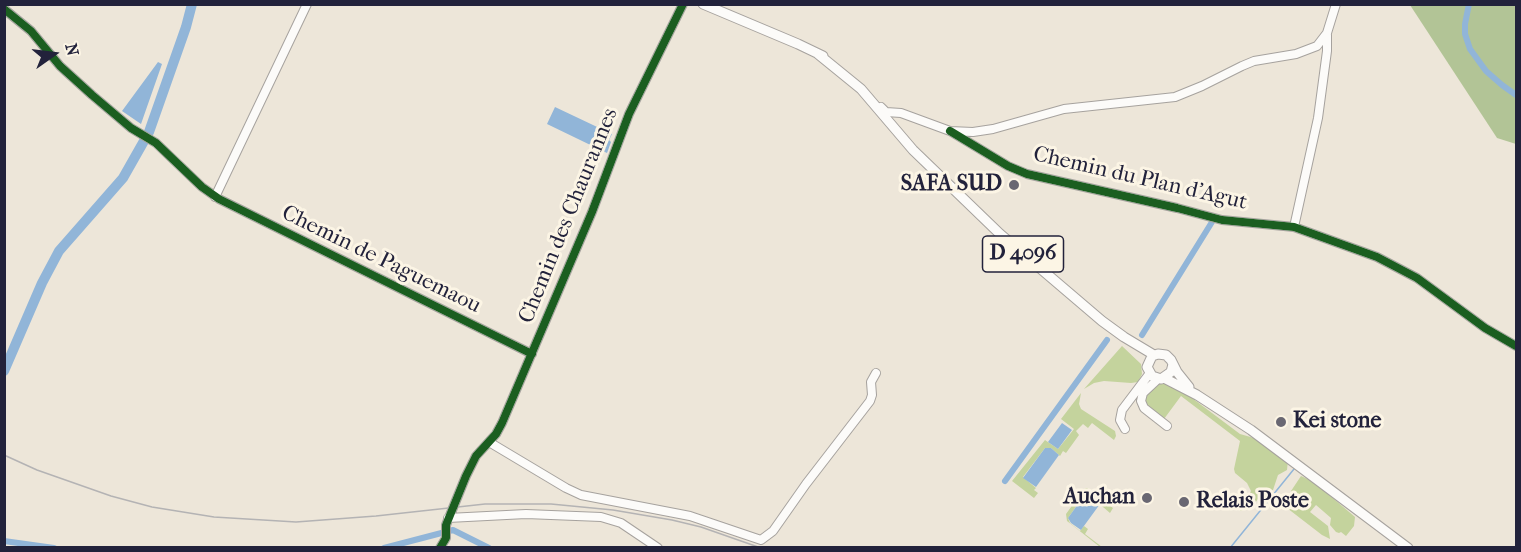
<!DOCTYPE html>
<html>
<head>
<meta charset="utf-8">
<style>
	body { margin:0 }
	#map { position:relative; width:1521px; height:552px; overflow:hidden; background:#ede6d9; font-family:"IM FELL French Canon",serif }
	canvas { display:block }
	.frame { position:absolute; inset:0; border:6px solid #22223b; pointer-events:none }
	.north { position:absolute; left:24px; top:24px; width:60px; height:60px; -webkit-text-stroke:4px #fcf5e5; paint-order:stroke; rotate:76deg; font-size:16px; font-weight:700; line-height:24px; text-align:center; color:#22223b }
	.north::after { content:''; display:block; margin:auto; width:21px; height:27px; background:#22223b; clip-path:polygon(50% 0,100% 100%,50% 72%,0 100%) }
</style>
</head>
<body>
<div id="map">
<canvas width="1521" height="552"></canvas>
<div class="frame"></div>
<div class="north">N</div>
</div>
<script>
const g = document.querySelector('canvas').getContext('2d');
g.lineJoin = 'round';
function fill(path, color) {
  g.fillStyle = color;
  g.fill(path, 'evenodd');
}
function poly(rows) {
  const path = new Path2D();
  for (const r of rows) {
    path.moveTo(r[0], r[1]);
    for (let i = 2; i < r.length; i += 2) path.lineTo(r[i], r[i + 1]);
  }
  return path;
}
function strokePath(path, color, width, dash) {
  g.strokeStyle = color;
  g.lineWidth = width;
  g.lineCap = dash ? 'butt' : 'round';
  g.setLineDash(dash || []);
  g.stroke(path);
}
function write(font, color, halo, rows, align = 'center') {
  g.font = font + ' "IM FELL French Canon",serif';
  g.lineWidth = 6;
  g.setLineDash([]);
  g.textBaseline = 'middle';
  g.strokeStyle = halo;
  g.fillStyle = color;
  for (const [text, x, y, turn = 0] of rows) {
    g.save();
    g.translate(x, y);
    g.rotate((+turn || 0) * Math.PI / 180);
    g.textAlign = isNaN(turn) ? turn : align;
    if (halo) g.strokeText(text, 0, 0);
    g.fillText(text, 0, 0);
    g.restore();
  }
}
fill(poly([
	[1122,346,1141,364,1142,374,1138,382,1131,383,1104,381,1094,383,1084,389],
	[1164,383,1188,395,1240,434,1254,438,1288,460,1287,470,1278,475,1273,490,1260,496,1253,506,1240,511,1251,491,1247,483,1235,473,1234,469,1240,441,1181,396,1164,419,1145,405,1145,399,1146,395,1157,384],
	[1081,393,1079,404,1081,409,1115,431,1116,436,1114,440,1092,423,1088,428,1083,424,1076,431,1079,435,1066,453,1063,451,1060,456,1051,448,1045,448,1023,477,1036,488,1034,490,1038,493,1034,498,1012,481,1045,440,1058,449,1074,429,1061,419],
	[1301,476,1314,482,1355,517,1354,526,1346,536,1341,532,1339,533,1336,532,1330,525,1331,518,1316,505,1310,512,1328,526,1330,539,1322,535,1287,508,1286,502,1292,501,1291,491],
	[1087,488,1113,508,1110,513,1089,495,1083,497,1068,518,1070,523,1080,531,1084,526,1088,529,1085,534,1102,547,1100,547,1067,521,1066,514,1084,489]
]), '#c4d39d');
fill(poly([
	[1410,5,1516,5,1516,144,1497,138]
]), '#b2c496');
fill(poly([
	[158,62,162,64,141,124,122,111],
	[555,107,612,134,609,140,611,142,607,153,547,124],
	[1062,423,1072,430,1058,449,1048,442],
	[1045,448,1051,448,1059,455,1036,487,1023,478],
	[1089,495,1100,504,1081,530,1071,523,1068,518,1083,497]
]), '#91b5d8');
strokePath(poly([
	[1230,548,1294,469]
]), '#91b5d8', 1.5);
strokePath(poly([
	[1469,4,1465,24,1465,34,1470,49,1486,71,1502,85,1516,95],
	[1142,335,1212,222],
	[1005,481,1107,340],
	[4,541,54,548],
	[384,548,453,530,489,548]
]), '#91b5d8', 6);
strokePath(poly([
	[149,132,186,27,192,4],
	[4,371,42,283,59,251,123,178,144,141]
]), '#91b5d8', 10);
const minor = poly([
	[4,9,31,31,60,66,92,95,131,128,156,143,202,187,219,199,532,354],
	[881,107,886,112,901,113,950,131,973,132,993,129,1064,109,1175,97,1202,86,1242,66,1254,61,1296,54,1317,46,1327,33,1336,4],
	[950,131,1008,166,1027,174,1177,208,1222,220,1294,227,1377,257,1417,278,1485,328,1516,346],
	[215,197,307,4],
	[1294,227,1318,118,1327,51,1327,35],
	[1158,379,1143,393,1141,401,1144,408,1167,426],
	[1125,429,1120,420,1122,410,1150,373],
	[489,442,566,488,581,495,690,516,761,540,773,531,806,484,870,401,872,395,871,382,876,373],
	[448,518,526,514,601,517,621,523,658,548],
	[440,548,446,538,446,525,466,476,476,456,496,434,502,423,592,212,629,114,683,4]
]);
const major = poly([
	[703,4,798,44,823,56],
	[818,54,861,89,913,150,1000,234,1102,321,1124,337,1154,355],
	[1173,364,1171,372,1161,379,1152,376,1147,367,1152,356,1158,354,1166,355,1171,360,1177,372,1189,387],
	[1164,378,1197,395,1251,430,1408,548]
]);
strokePath(minor, '#a6a29e', 10);
strokePath(major, '#a6a29e', 11);
strokePath(minor, '#fcfbf9', 8);
strokePath(major, '#fcfbf9', 9);
strokePath(poly([
	[4,455,37,470,111,496,152,507,214,517,296,522,376,516,485,504,551,504,613,510,672,520,701,527,761,548]
]), '#b4b3b4', 1.5);
strokePath(poly([
	[4,9,31,31,60,66,92,95,131,128,156,143,202,187,219,199,532,354],
	[950,131,1008,166,1027,174,1177,208,1222,220,1294,227,1377,257,1417,278,1485,328,1516,346],
	[440,548,446,538,446,525,466,476,476,456,496,434,502,423,592,212,629,114,683,4]
]), '#1b5e20', 8);
for (const [x, y, r, color] of [
	[1014,185,6,"#696772"],
	[1281,422,6,"#696772"],
	[1147,498,6,"#696772"],
	[1184,502,6,"#696772"]
]) {
  const dot = new Path2D();
  dot.arc(x, y, r, 0, 2 * Math.PI);
  g.fillStyle = color;
  g.fill(dot);
  strokePath(dot, '#fcf5e5', 2);
}
for (const [x, y, w] of [
	[1023,254,81]
]) {
  const box = new Path2D();
  box.roundRect(x - w / 2, y - 18, w, 36, 4.5);
  g.fillStyle = '#fcf5e5';
  g.fill(box);
  strokePath(box, '#22223b', 1.5);
}
write('bold 21px', '#22223b', null, [
	["D 4096",1023,254]
]);
write('22px', '#22223b', '#fcf5e5', [
	["Chemin du Plan d'Agut",1140,179,13],
	["Chemin des Chaurannes",569,216,-68],
	["Chemin de Paguemaou",381,260,26]
]);
write('bold 22px', '#22223b', '#fcf5e5', [
	["SAFA SUD",1002,185],
	["Kei stone",1293,422,"left"],
	["Auchan",1135,498],
	["Relais Poste",1196,502,"left"]
], 'right');
</script>
</body>
</html>
